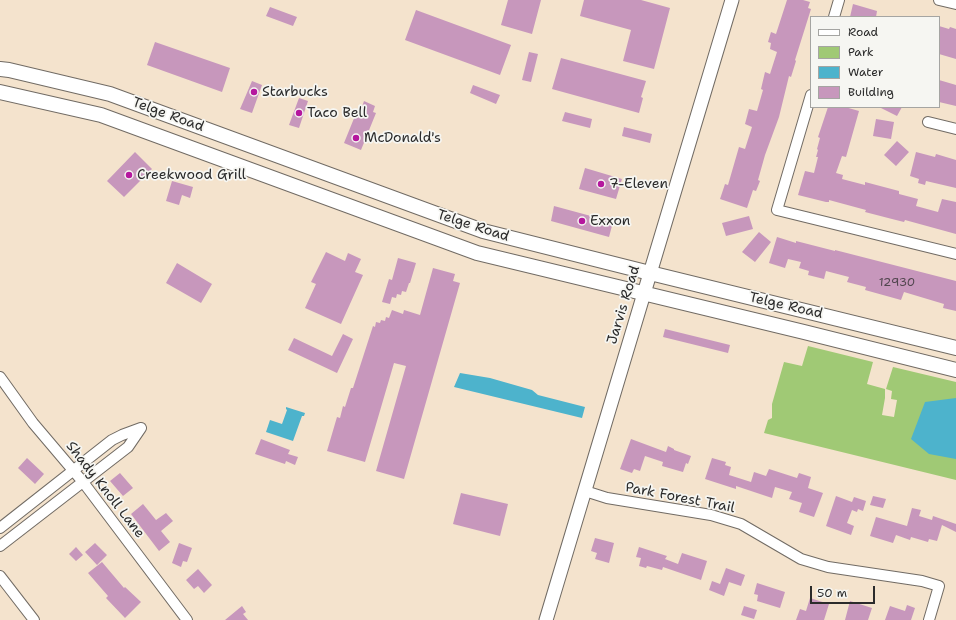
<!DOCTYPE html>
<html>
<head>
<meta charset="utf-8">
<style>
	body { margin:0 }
	#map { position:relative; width:956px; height:620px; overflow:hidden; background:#f4e3cd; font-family:"Shantell Sans",sans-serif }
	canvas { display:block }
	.legend { position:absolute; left:810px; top:16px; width:130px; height:92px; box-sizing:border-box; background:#f6f6f2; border:1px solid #a5a5a2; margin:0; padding:5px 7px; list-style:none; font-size:12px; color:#2b2b2b }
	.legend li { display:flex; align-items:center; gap:8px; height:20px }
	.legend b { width:20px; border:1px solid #a5a5a2 }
	.scale { position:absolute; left:810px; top:586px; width:65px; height:18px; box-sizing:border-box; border:2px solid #2b2b2b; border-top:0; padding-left:5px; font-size:12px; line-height:14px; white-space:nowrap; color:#2b2b2b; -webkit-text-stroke:3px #f6f6f2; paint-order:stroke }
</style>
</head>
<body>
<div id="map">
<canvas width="956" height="620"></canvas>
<ul class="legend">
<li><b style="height:5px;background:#fff"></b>Road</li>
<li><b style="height:11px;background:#a0c975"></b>Park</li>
<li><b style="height:11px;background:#4db3cc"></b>Water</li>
<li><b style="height:11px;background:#c797bc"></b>Building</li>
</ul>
<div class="scale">50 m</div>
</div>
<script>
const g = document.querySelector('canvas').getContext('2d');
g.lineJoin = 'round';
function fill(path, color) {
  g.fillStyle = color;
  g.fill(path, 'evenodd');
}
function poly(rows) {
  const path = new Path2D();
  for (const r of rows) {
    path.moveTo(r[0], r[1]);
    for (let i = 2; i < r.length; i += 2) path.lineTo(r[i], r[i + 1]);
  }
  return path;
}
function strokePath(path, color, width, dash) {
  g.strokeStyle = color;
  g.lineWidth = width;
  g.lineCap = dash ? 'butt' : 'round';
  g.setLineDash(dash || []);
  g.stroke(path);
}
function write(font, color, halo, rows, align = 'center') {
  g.font = font + ' "Shantell Sans",sans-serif';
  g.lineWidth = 3.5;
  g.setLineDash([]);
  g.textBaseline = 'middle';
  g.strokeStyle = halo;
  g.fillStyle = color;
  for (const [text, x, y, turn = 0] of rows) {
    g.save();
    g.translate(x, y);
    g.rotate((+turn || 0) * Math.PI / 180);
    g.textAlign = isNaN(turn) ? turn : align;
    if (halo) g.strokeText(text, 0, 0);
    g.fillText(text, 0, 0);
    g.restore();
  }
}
fill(poly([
	[808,346,873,362,867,384,885,389,885,398,882,415,894,417,897,400,891,399,892,391,886,389,893,367,956,382,956,480,764,433,768,420,772,418,772,404,784,362,802,366]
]), '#a0c975');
fill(poly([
	[460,373,490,378,532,390,538,395,585,407,582,418,454,387],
	[956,398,956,459,929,454,911,439,925,402],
	[286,407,305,413,304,416,302,416,293,441,266,432,270,420,282,424,287,410,286,409]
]), '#4db3cc');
fill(poly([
	[508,0,541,0,532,34,501,25],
	[584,0,641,0,670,8,654,69,623,61,631,30,580,16],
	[787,0,803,0,810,2,808,8,811,9,795,60,796,61,791,77,789,76,779,117,765,155,758,180,760,181,756,191,753,190,747,208,720,199,725,184,728,185,739,147,745,149,752,127,745,124,749,109,757,111,763,90,761,89,765,72,770,74,777,52,770,49,771,43,768,42,771,32,776,34],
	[853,4,877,11,876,17,850,17],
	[270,7,297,17,293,26,266,16],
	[416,10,511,45,500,75,405,40],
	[939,26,949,29,950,27,956,29,956,59,939,54],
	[155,42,230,68,222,92,147,65],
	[529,52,538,54,531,82,522,80],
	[561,58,646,81,641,97,643,98,639,113,552,89],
	[939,80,956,85,956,106,939,102],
	[252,81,262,85,252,113,240,109],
	[473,85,500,95,496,104,470,93],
	[299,98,308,101,299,128,289,125],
	[364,101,375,106,373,112,376,113,361,150,344,143,359,106,362,107],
	[828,107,845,107,859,111,846,157,842,156,836,173,843,175,842,179,865,185,865,182,899,191,899,194,918,199,916,206,938,212,942,199,956,202,956,234,905,220,904,222,892,219,865,212,866,210,829,200,829,202,826,202,798,195,805,171,814,173,818,157,816,157,818,150,817,149,820,138,818,137],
	[879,107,902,107,897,116],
	[565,112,592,119,590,128,562,121],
	[876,119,894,122,891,139,873,136],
	[624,127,652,134,650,143,622,136],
	[897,141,909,152,896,166,884,155],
	[135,152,152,169,124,197,107,181],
	[916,152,935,157,936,154,956,160,956,188,926,181,925,185,918,183,919,179,910,176],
	[585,168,622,179,616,199,579,189],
	[172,181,193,187,190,198,182,195,179,205,166,201],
	[554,206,613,222,609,237,551,221],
	[749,216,753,229,726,236,722,223],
	[759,232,771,242,755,262,742,252],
	[777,237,796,243,796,241,835,251,835,250,956,281,956,311,943,308,944,304,904,292,901,300,865,290,866,287,847,282,849,277,826,271,824,279,808,275,809,271,799,268,801,262,788,259,785,268,769,263],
	[326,252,345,261,348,253,361,259,355,272,363,275,341,324,305,308,316,284,311,282],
	[398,258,416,263,410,283,409,283,406,292,402,291,401,295,397,294,396,298,392,297,390,304,382,302,389,279,392,280],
	[177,263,212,284,201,303,166,283],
	[433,268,455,274,453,281,460,283,404,479,376,471,406,366,394,363,365,462,327,451,337,417,340,418,343,406,345,407,351,388,353,388,373,326,375,327,376,322,380,323,381,320,385,321,386,317,389,318,392,310,403,314,404,310,420,315],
	[665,329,730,345,728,353,663,337],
	[343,334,353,339,337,373,288,350,294,338,332,356],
	[261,439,290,450,288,454,298,457,295,465,286,461,285,464,255,454],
	[631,439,666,452,668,446,674,449,674,450,691,456,688,464,686,463,683,472,662,466,663,462,645,456,640,471,634,469,632,473,620,469],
	[27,458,44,474,35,484,18,468],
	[712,458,726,462,725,465,731,467,729,475,751,482,754,472,766,476,769,469,797,478,799,473,811,477,808,488,823,493,814,517,799,512,802,503,789,499,792,492,775,487,772,498,736,486,736,489,705,479],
	[120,473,133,488,123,496,110,481],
	[461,493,508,504,500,536,453,524],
	[836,496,852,502,854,497,866,501,863,511,858,509,857,512,852,510,847,523,854,526,851,535,826,526],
	[873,496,886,499,883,508,870,505],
	[143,504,156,520,166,513,173,521,161,531,170,542,159,551,131,514],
	[912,508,921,510,919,516,932,520,933,516,956,524,956,532,942,525,937,541,929,539,928,542,911,537,910,540,896,535,893,543,870,536,876,517,907,526],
	[595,538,614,543,609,563,595,559,597,553,591,551],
	[95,543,107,555,97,565,85,552],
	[179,543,192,548,187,562,183,561,181,567,172,563],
	[76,547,83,555,76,561,69,554],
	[639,547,667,556,665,559,678,564,682,553,707,561,701,580,663,567,662,570,647,566,646,568,639,566,641,558,636,557],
	[102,562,124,588,125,587,141,602,125,618,106,598,108,596,88,573],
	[726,568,745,575,741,586,729,582,724,596,709,590,712,581,720,584],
	[198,569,212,585,204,593,198,586,194,589,186,580],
	[757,583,785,592,780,608,757,601,758,595,754,594],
	[810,598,829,604,824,620,796,620,800,609,806,611],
	[850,601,872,608,868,620,845,620],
	[907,605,915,608,911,620,885,620,890,606,905,611],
	[242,606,246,612,243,614,248,620,225,620],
	[744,606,757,610,754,619,741,615]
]), '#c797bc');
const minor = poly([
	[939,0,956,4],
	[834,17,839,0],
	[811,95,777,210,956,254],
	[928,122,956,129],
	[0,377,33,423,83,482,187,620],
	[585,491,607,498,711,515,741,524,801,559,828,567,922,581,939,586,929,620],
	[0,528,112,440,122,435,141,428],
	[0,546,128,447,141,428],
	[0,576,34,620]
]);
const tertiary = poly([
	[546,620,732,0]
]);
const secondary = poly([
	[0,69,9,70,110,94,483,231,650,273,956,348],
	[0,92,101,115,477,253,804,332,956,370]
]);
strokePath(minor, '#716b64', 12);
strokePath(tertiary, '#716b64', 15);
strokePath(secondary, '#716b64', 16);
strokePath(minor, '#fff', 10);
strokePath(tertiary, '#fff', 13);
strokePath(secondary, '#fff', 14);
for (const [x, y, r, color] of [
	[254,92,4,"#b5179e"],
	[299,113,4,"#b5179e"],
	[356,138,4,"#b5179e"],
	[129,175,4,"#b5179e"],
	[601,184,4,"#b5179e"],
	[582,221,4,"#b5179e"]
]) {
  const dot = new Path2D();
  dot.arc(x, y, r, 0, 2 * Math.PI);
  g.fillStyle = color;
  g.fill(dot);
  strokePath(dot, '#f6f6f2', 1.5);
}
write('12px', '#52464f', null, [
	["12930",897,283]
]);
write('14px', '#2b2b2b', '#f6f6f2', [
	["Starbucks",262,92],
	["Taco Bell",307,113],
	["McDonald's",364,138],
	["Creekwood Grill",137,175],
	["7-Eleven",609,184],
	["Exxon",590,221]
], 'left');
write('14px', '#2b2b2b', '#f6f6f2', [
	["Telge Road",168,115,20],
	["Telge Road",473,226,18],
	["Jarvis Road",624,305,-73],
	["Telge Road",786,306,13],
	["Shady Knoll Lane",105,490,52],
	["Park Forest Trail",680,498,11]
]);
</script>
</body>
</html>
